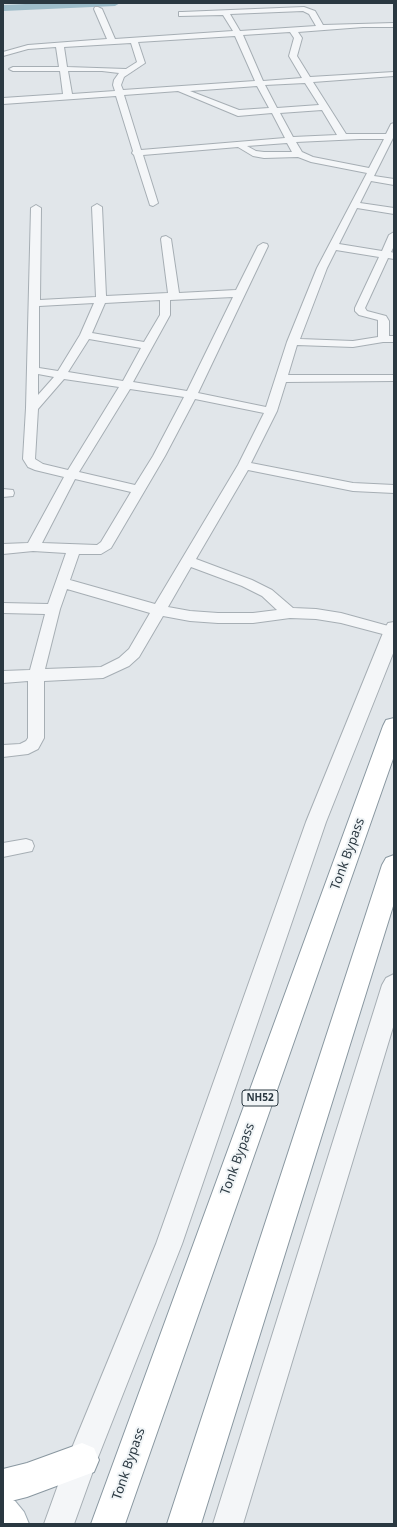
<!DOCTYPE html>
<html>
<head>
<meta charset="utf-8">
<style>
	body { margin:0 }
	#map { position:relative; width:397px; height:1527px; overflow:hidden; background:#e1e6ea; font-family:"Noto Sans",sans-serif }
	canvas { display:block }
	.frame { position:absolute; inset:0; border:4px solid #2a3841; pointer-events:none }
</style>
</head>
<body>
<div id="map">
<canvas width="397" height="1527"></canvas>
<div class="frame"></div>
</div>
<script>
const g = document.querySelector('canvas').getContext('2d');
g.lineJoin = 'round';
function poly(rows) {
  const path = new Path2D();
  for (const r of rows) {
    path.moveTo(r[0], r[1]);
    for (let i = 2; i < r.length; i += 2) path.lineTo(r[i], r[i + 1]);
  }
  return path;
}
function fill(path, color) {
  g.fillStyle = color;
  g.fill(path, 'evenodd');
}
function strokePath(path, color, width, dash) {
  g.strokeStyle = color;
  g.lineWidth = width;
  g.lineCap = dash ? 'butt' : 'round';
  g.setLineDash(dash || []);
  g.stroke(path);
}
function write(font, color, halo, rows, align = 'center') {
  g.font = font + ' "Noto Sans",sans-serif';
  g.lineWidth = 4;
  g.setLineDash([]);
  g.textBaseline = 'middle';
  g.strokeStyle = halo;
  g.fillStyle = color;
  for (const [text, x, y, turn = 0] of rows) {
    g.save();
    g.translate(x, y);
    g.rotate((+turn || 0) * Math.PI / 180);
    g.textAlign = isNaN(turn) ? turn : align;
    if (halo) g.strokeText(text, 0, 0);
    g.fillText(text, 0, 0);
    g.restore();
  }
}
fill(poly([
	[48,3,120,3,115,6,3,11,3,5,48,3]
]), '#9dbcc9');
const minor = poly([
	[95,7,98,7,102,9,115,39,233,31,223,15,179,16,179,12,182,12,304,7,315,11,323,25,394,23,394,27,363,27,298,32,302,38,297,56,310,77,394,72,394,76,313,82,346,134,386,134,391,124,394,123,394,136,374,176,394,179,394,185,371,181,360,203,394,208,394,214,357,208,339,244,382,251,389,235,394,232,394,246,391,252,394,253,394,259,388,258,365,308,367,311,386,316,389,321,389,336,394,336,394,342,383,342,353,347,297,345,288,375,394,375,394,381,286,382,277,411,251,463,353,483,394,485,394,493,353,491,248,470,196,559,252,580,272,590,293,608,316,609,341,613,392,627,394,627,394,637,341,623,316,619,290,618,253,623,218,623,190,621,163,616,139,657,129,666,103,678,44,681,44,738,38,749,28,754,3,757,3,745,20,744,26,741,28,738,28,681,3,683,3,671,30,670,45,614,3,613,3,603,48,604,66,553,33,551,3,554,3,544,28,543,64,477,35,470,28,467,23,459,26,408,31,208,36,205,41,208,40,300,96,297,92,207,97,204,102,207,106,296,168,293,161,239,162,237,166,236,171,239,179,293,236,290,258,246,263,243,267,244,268,246,198,393,266,407,287,342,317,268,367,173,311,162,298,157,264,158,253,156,238,147,143,155,158,203,153,206,150,205,134,155,132,153,133,151,116,96,3,104,3,98,63,94,60,71,13,71,9,69,13,67,59,67,56,47,28,49,3,56,3,52,28,45,107,39,94,9,95,7],
	[303,11,309,14,316,26,240,31,230,14,303,11],
	[290,32,294,38,289,56,302,78,263,81,243,35,290,32],
	[235,36,255,81,123,90,121,85,124,77,145,63,138,42,235,36],
	[131,43,137,62,126,69,67,67,64,47,131,43],
	[68,71,102,71,119,73,114,80,113,85,115,91,72,94,68,71],
	[305,83,319,105,277,108,265,85,305,83],
	[257,86,269,108,239,110,190,91,257,86],
	[178,91,238,116,272,113,285,138,141,150,124,95,178,91],
	[322,110,337,135,293,137,280,113,322,110],
	[360,139,384,139,369,168,313,157,302,152,296,142,360,139],
	[287,143,292,152,264,152,256,151,247,146,287,143],
	[336,250,379,257,355,308,355,311,359,315,378,320,378,337,353,341,300,339,327,268,336,250],
	[233,297,187,391,133,382,170,315,170,300,233,297],
	[160,300,160,315,144,342,92,333,105,303,160,300],
	[94,303,80,335,58,371,39,368,39,306,94,303],
	[89,339,141,348,123,381,68,372,89,339],
	[38,374,54,377,38,395,38,374],
	[64,379,119,387,68,470,43,464,35,459,38,409,64,379],
	[130,389,184,397,153,456,135,485,79,472,130,389],
	[195,399,264,413,238,465,155,604,70,580,79,554,101,554,111,548,165,456,195,399],
	[75,479,131,492,101,542,97,545,42,543,75,479],
	[191,567,242,586,262,596,277,610,253,613,218,613,190,611,168,607,191,567],
	[67,589,150,613,129,649,119,658,101,667,45,669,60,609,67,589],
	[3,489,13,490,14,493,13,496,3,497,3,489],
	[26,839,32,841,34,846,32,851,3,857,3,843,26,839]
]);
const tertiary = poly([
	[394,622,394,651,326,822,182,1244,97,1460,74,1524,44,1524,67,1460,156,1244,306,822,385,628,388,623,394,622],
	[394,974,394,1024,243,1524,213,1524,382,985,386,978,394,974]
]);
const primary = poly([
	[3,1496,15,1501,24,1512,29,1524,3,1524,3,1496]
]);
const trunk = poly([
	[394,718,394,756,125,1524,91,1524,383,726,386,720,394,718],
	[394,855,394,903,201,1524,167,1524,382,865,386,858,394,855],
	[82,1443,94,1448,99,1460,94,1472,27,1497,3,1503,3,1469,27,1463,82,1443]
]);
strokePath(minor, '#a6aeb4', 2);
strokePath(tertiary, '#a6aeb4', 2);
strokePath(primary, '#a1adb5', 2);
strokePath(trunk, '#8997a0', 2);
fill(minor, '#f4f6f8');
fill(tertiary, '#f4f6f8');
fill(primary, '#fff');
fill(trunk, '#fff');
for (const [x, y, w] of [
	[260,1098,36]
]) {
  const box = new Path2D();
  box.roundRect(x - w / 2, y - 8, w, 16, 3);
  g.fillStyle = '#f1f5f7';
  g.fill(box);
  strokePath(box, '#2a3841', 1);
}
write('bold 10px', '#2a3841', null, [
	["NH52",260,1098]
]);
write('13px', '#2a3841', '#f1f5f7', [
	["Tonk Bypass",348,854,-70],
	["Tonk Bypass",238,1159,-70],
	["Tonk Bypass",129,1464,-71]
]);
</script>
</body>
</html>
